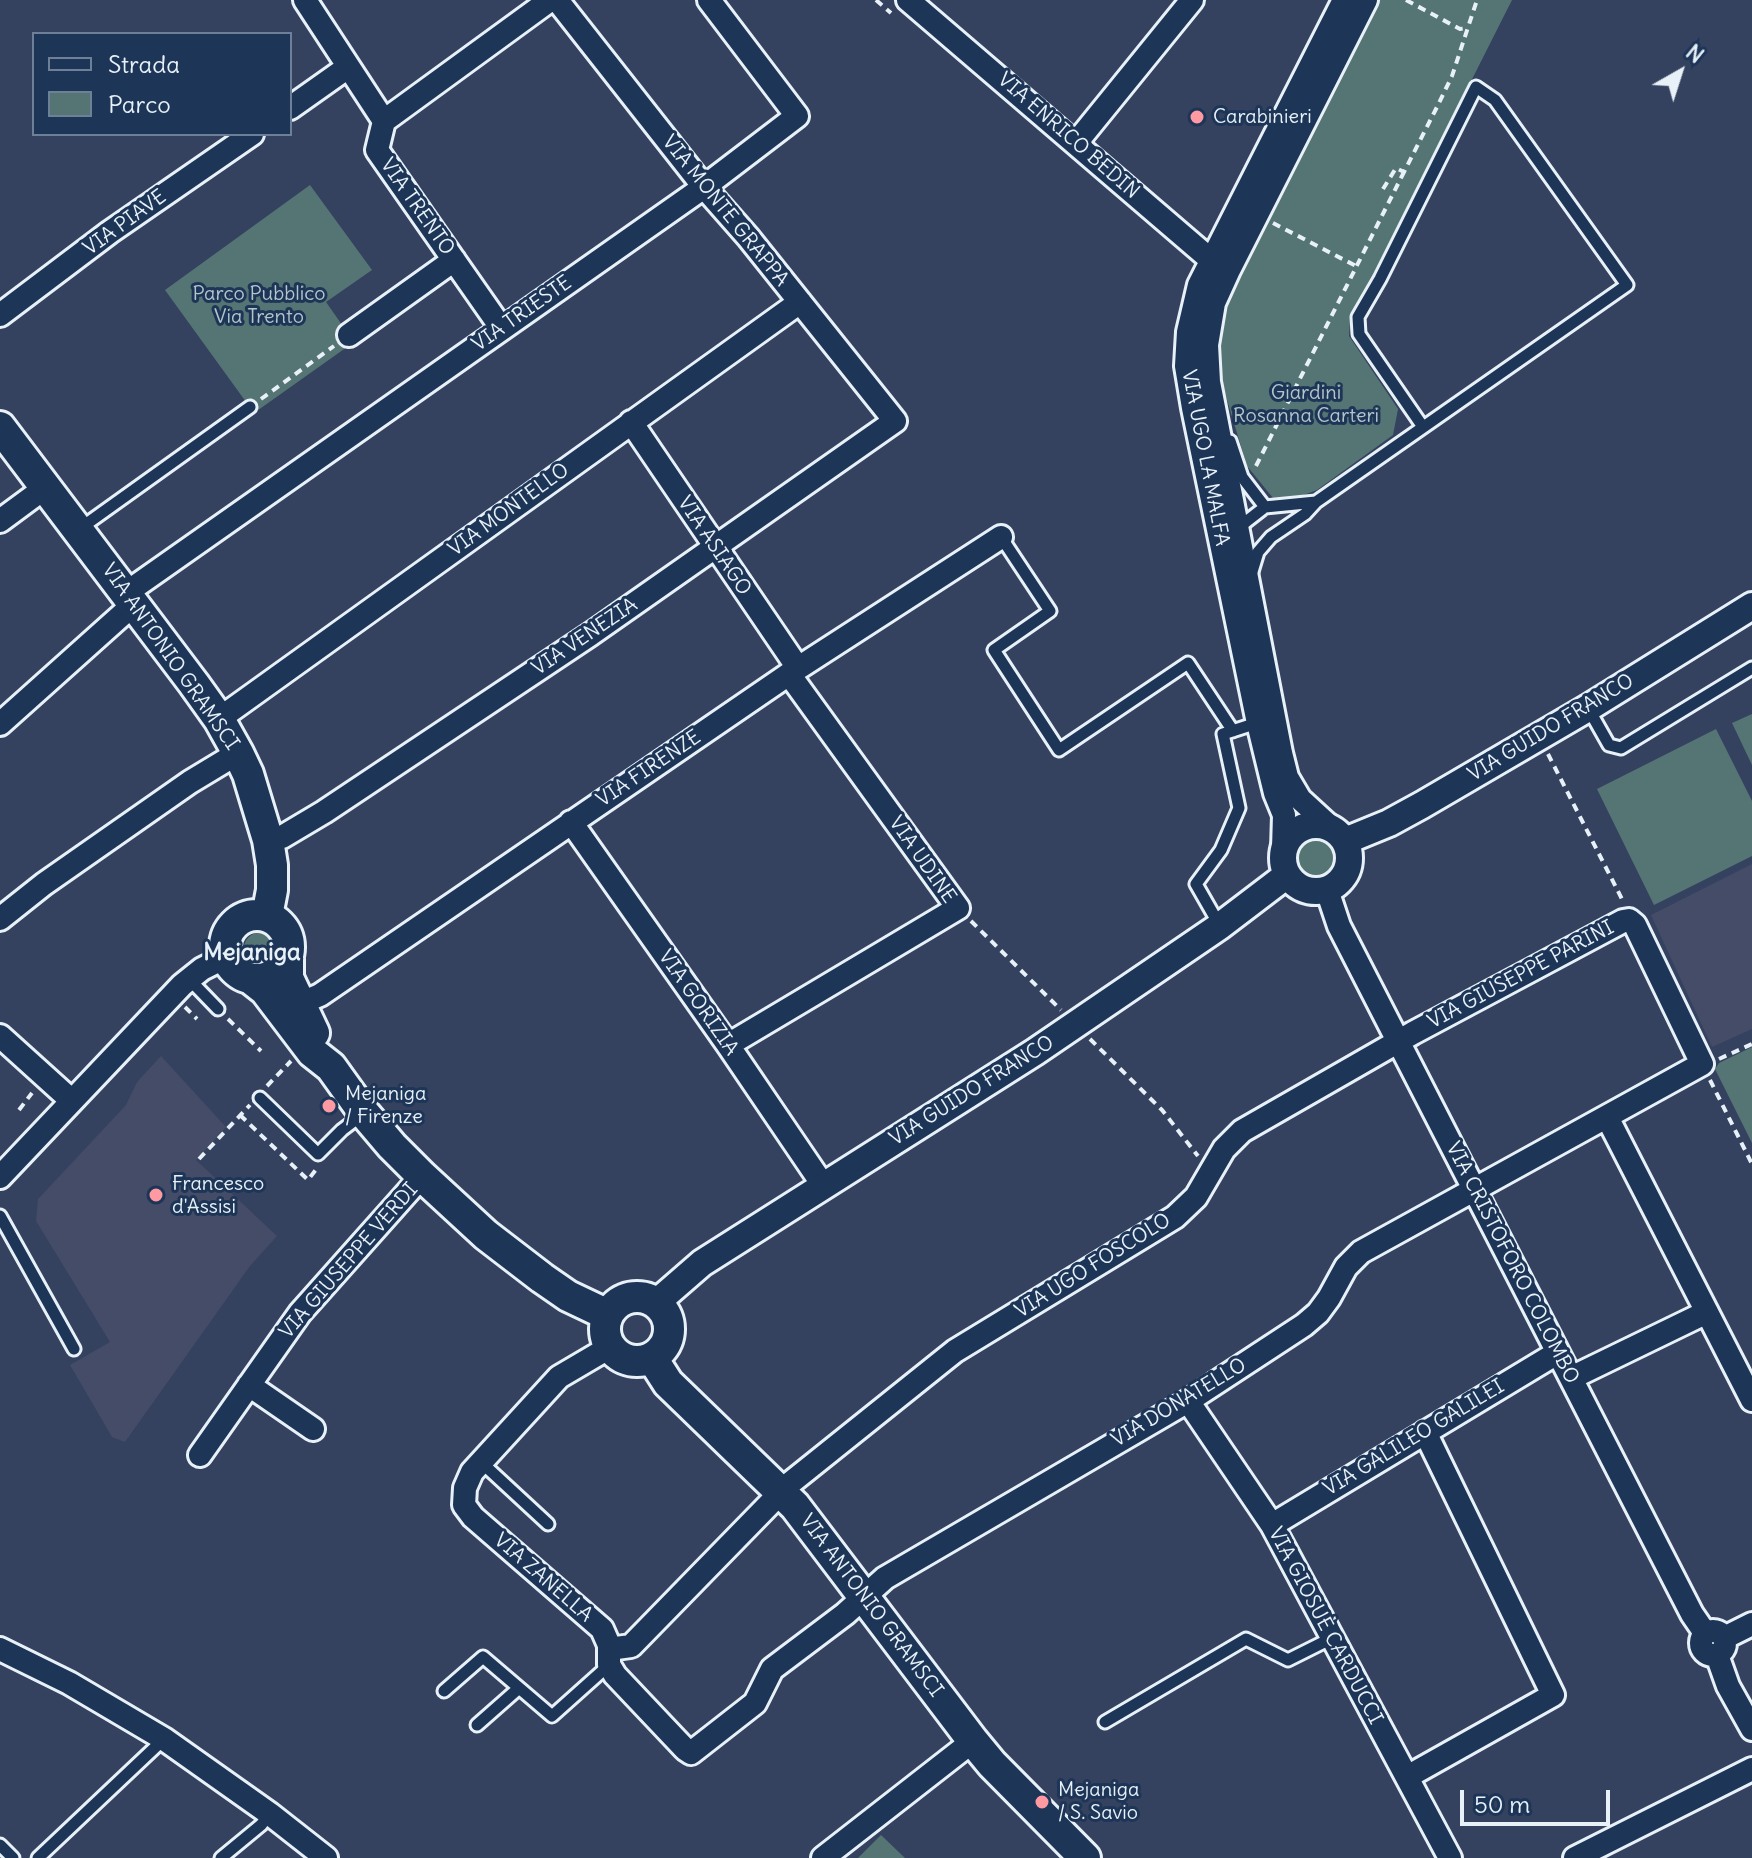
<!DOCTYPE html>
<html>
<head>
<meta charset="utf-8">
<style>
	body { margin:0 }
	#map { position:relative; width:1752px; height:1858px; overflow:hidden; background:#344260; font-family:Delius,sans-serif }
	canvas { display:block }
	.legend { position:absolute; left:32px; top:32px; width:260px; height:104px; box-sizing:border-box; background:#1d3557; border:2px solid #6e8097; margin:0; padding:10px 14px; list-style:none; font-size:24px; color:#e8f1f8 }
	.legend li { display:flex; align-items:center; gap:16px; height:40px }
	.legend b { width:40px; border:2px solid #6e8097 }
	.north { position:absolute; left:1640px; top:32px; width:80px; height:80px; -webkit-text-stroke:6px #1d3557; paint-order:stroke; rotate:39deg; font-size:22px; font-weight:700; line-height:32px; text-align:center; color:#e8f1f8 }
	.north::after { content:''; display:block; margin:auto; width:28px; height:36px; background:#e8f1f8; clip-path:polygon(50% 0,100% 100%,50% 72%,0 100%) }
	.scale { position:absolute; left:1460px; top:1790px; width:150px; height:36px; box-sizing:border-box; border:4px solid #e8f1f8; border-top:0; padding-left:10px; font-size:24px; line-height:28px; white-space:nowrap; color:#e8f1f8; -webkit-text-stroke:6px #1d3557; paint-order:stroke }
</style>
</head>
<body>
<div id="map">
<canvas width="1752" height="1858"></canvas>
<ul class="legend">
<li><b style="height:10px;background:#1d3557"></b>Strada</li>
<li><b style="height:22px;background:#557574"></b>Parco</li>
</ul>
<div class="north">N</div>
<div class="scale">50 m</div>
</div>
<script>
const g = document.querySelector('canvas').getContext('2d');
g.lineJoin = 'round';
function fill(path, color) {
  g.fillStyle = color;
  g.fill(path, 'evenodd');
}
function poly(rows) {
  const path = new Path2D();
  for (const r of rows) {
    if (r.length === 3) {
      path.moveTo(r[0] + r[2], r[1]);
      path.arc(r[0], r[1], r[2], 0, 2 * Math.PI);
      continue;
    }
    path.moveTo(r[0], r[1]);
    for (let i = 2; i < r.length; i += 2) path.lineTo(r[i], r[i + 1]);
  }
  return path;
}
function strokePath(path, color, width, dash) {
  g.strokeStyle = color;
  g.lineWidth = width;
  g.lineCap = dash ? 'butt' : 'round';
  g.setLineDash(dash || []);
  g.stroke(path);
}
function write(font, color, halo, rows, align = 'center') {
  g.font = font + ' Delius,sans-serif';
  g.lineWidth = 6;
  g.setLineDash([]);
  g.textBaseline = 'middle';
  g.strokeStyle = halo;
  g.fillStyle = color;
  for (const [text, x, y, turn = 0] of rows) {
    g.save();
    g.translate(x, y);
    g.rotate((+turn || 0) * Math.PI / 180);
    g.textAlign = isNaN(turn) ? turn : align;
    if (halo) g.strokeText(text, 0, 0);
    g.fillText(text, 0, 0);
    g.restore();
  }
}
fill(poly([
	[1752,864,1752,1029,1712,1047,1651,915],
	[161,1056,226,1127,196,1160,277,1236,250,1266,125,1442,112,1437,70,1365,110,1342,36,1221,38,1199,126,1105,137,1082]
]), '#444c67');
fill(poly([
	[1374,0,1512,0,1350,321,1349,336,1398,409,1393,435,1317,490,1293,499,1273,498,1247,466,1217,367,1215,336,1223,297],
	[310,185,372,270,326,302,354,342,254,413,165,290],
	[1752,714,1752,765,1732,723],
	[1716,729,1752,801,1752,856,1654,905,1597,789],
	[1315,857,21],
	[259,948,15],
	[1752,1047,1752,1143,1715,1069,1719,1063],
	[881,1835,905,1858,858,1858]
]), '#557574');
const service = poly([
	[1230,441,1242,477,1265,507],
	[1238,528,1265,507,1316,502],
	[78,530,250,407],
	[1001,537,1050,611,994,650,1059,750,1188,663,1233,731],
	[1251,575,1258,552,1271,537,1305,514,1316,502,1627,285,1495,100,1476,87,1380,279,1358,317,1359,334,1423,427],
	[1588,708,1609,745,1621,748,1752,668],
	[1220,926,1196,884,1221,850,1239,808,1223,734,1260,722],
	[189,979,218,1009],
	[260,1098,318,1154,342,1130,363,1114],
	[0,1216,74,1349],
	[481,1462,548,1524],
	[444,1691,483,1657,552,1716,609,1665],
	[1105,1722,1246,1639,1288,1660,1332,1638],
	[477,1725,519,1688],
	[0,1845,13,1858],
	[38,1858,164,1739],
	[221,1858,261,1825,270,1814]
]);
const minor = poly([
	[305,0,384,121,377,150,502,329],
	[908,0,1211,260,1221,265],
	[290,108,348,67],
	[384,121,550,0],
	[1076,143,1192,0],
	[0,315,110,232,252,134],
	[349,335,454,260],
	[631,422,798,668],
	[0,521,46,487],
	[126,593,704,187,797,116,709,0],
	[219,719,800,302],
	[0,724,134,604],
	[571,822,728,1045,823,1185],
	[1336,832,1300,799,1287,777,1281,753,1209,382,1207,345,1214,303,1229,270,1366,0],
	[268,840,282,837,324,812,591,634,895,421,748,237,704,187,557,0],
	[1283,849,1284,815,1275,793,1258,723,1193,408,1186,366,1188,332,1199,285,1344,0],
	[1327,890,1339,926,1692,1614,1705,1633],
	[0,919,44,884,190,782,238,753],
	[299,1004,320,995,789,674,1001,537],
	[0,1036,72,1101],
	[728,1045,958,908,789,674],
	[1607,1117,1752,1400],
	[0,1177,182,985,202,969,226,957],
	[1571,1378,1707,1312],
	[249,1385,313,1429],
	[1188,1401,1272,1525,1450,1858],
	[200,1455,300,1313,422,1176],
	[1272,1525,1557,1353],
	[1713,1643,12],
	[1724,1638,1752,1624],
	[0,1649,69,1683,164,1739,270,1814,326,1858],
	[609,1649,631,1646,789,1484,955,1351,1175,1217,1196,1197,1224,1149,1242,1131,1413,1033,1623,921,1629,920,1635,925,1702,1064,1361,1252,1346,1267,1329,1298,1318,1313,1304,1325,1188,1401,885,1578,845,1614,772,1669,755,1703,691,1753,685,1749,615,1675,609,1665,609,1645,602,1629,473,1517,464,1505,465,1488,472,1472,559,1377,610,1347],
	[1717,1655,1728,1686,1752,1729],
	[1407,1777,1553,1695,1425,1432],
	[823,1858,973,1741],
	[1575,1858,1752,1769]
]);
const tertiary = poly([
	[1316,858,33],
	[1345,841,1389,823,1422,805,1588,708,1752,606],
	[656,1303,702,1263,1035,1052,1220,926,1287,875]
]);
const secondary = poly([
	[0,427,194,684,219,719,238,753,248,774,268,840,272,865,272,890,267,916],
	[257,947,32],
	[288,959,288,978,314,1033],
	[251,979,265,990,312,1052,331,1067,364,1113,392,1146,422,1176,486,1235,542,1278,568,1296,608,1315],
	[637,1329,32],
	[652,1358,668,1383,795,1506,973,1741,992,1764,1085,1858]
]);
strokePath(service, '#e8f1f8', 17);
strokePath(minor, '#e8f1f8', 28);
strokePath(tertiary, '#e8f1f8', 32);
strokePath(secondary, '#e8f1f8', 36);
strokePath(poly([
	[876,0,891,13],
	[1406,0,1460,29,1467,28],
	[1383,189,1396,168,1404,172,1438,105,1452,76,1477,0],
	[1273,223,1356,266],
	[261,399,334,346],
	[1256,466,1404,172],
	[1548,754,1624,903],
	[971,921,1061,1010],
	[185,1007,197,1019],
	[228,1019,261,1051],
	[1090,1039,1162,1110,1198,1156],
	[1719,1059,1752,1044],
	[1710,1080,1752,1164],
	[267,1086,291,1061],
	[19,1110,32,1093],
	[240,1115,308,1180,318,1167],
	[199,1159,250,1105]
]), '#e8f1f8', 4, [8, 6]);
strokePath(service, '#1d3557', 11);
strokePath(minor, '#1d3557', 22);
strokePath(tertiary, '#1d3557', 26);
strokePath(secondary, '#1d3557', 30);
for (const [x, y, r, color] of [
	[1197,117,8,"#ff9aa2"],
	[329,1106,8,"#ff9aa2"],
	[156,1195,8,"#ff9aa2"],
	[1042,1802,8,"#ff9aa2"]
]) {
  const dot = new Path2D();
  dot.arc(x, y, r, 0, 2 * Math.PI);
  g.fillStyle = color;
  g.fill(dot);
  strokePath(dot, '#1d3557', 3);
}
write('20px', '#e8f1f8', '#1d3557', [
	["Carabinieri",1213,117],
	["Mejaniga",345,1094],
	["/ Firenze",345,1117],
	["Francesco",172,1184],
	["d'Assisi",172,1207],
	["Mejaniga",1058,1790],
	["/ S. Savio",1058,1813]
], 'left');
write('20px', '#e8f1f8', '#1d3557', [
	["VIA ENRICO BEDIN",1068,136,41],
	["VIA TRENTO",417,207,55],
	["VIA MONTE GRAPPA",725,211,51],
	["VIA PIAVE",125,223,-36],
	["VIA TRIESTE",522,314,-35],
	["VIA UGO LA MALFA",1205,458,79],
	["VIA MONTELLO",509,510,-36],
	["VIA ASIAGO",714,546,56],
	["VIA VENEZIA",585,637,-34],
	["VIA ANTONIO GRAMSCI",170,657,55],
	["VIA GUIDO FRANCO",1551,728,-31],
	["VIA FIRENZE",649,769,-34],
	["VIA UDINE",922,860,55],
	["VIA GIUSEPPE PARINI",1521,975,-28],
	["VIA GORIZIA",698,1003,55],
	["VIA GUIDO FRANCO",972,1091,-32],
	["VIA GIUSEPPE VERDI",349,1261,-49],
	["VIA CRISTOFORO COLOMBO",1512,1263,63],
	["VIA UGO FOSCOLO",1093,1266,-32],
	["VIA DONATELLO",1179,1403,-31],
	["VIA GALILEO GALILEI",1414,1438,-31],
	["VIA ZANELLA",543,1578,41],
	["VIA ANTONIO GRAMSCI",871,1606,53],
	["VIA GIOSUÈ CARDUCCI",1325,1626,62]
]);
write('20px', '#b5c6ca', '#1d3557', [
	["Parco Pubblico",259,294],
	["Via Trento",259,317],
	["Giardini",1306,393],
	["Rosanna Carteri",1306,416]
]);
write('bold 24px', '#e8f1f8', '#1d3557', [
	["Mejaniga",252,953]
]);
</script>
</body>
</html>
